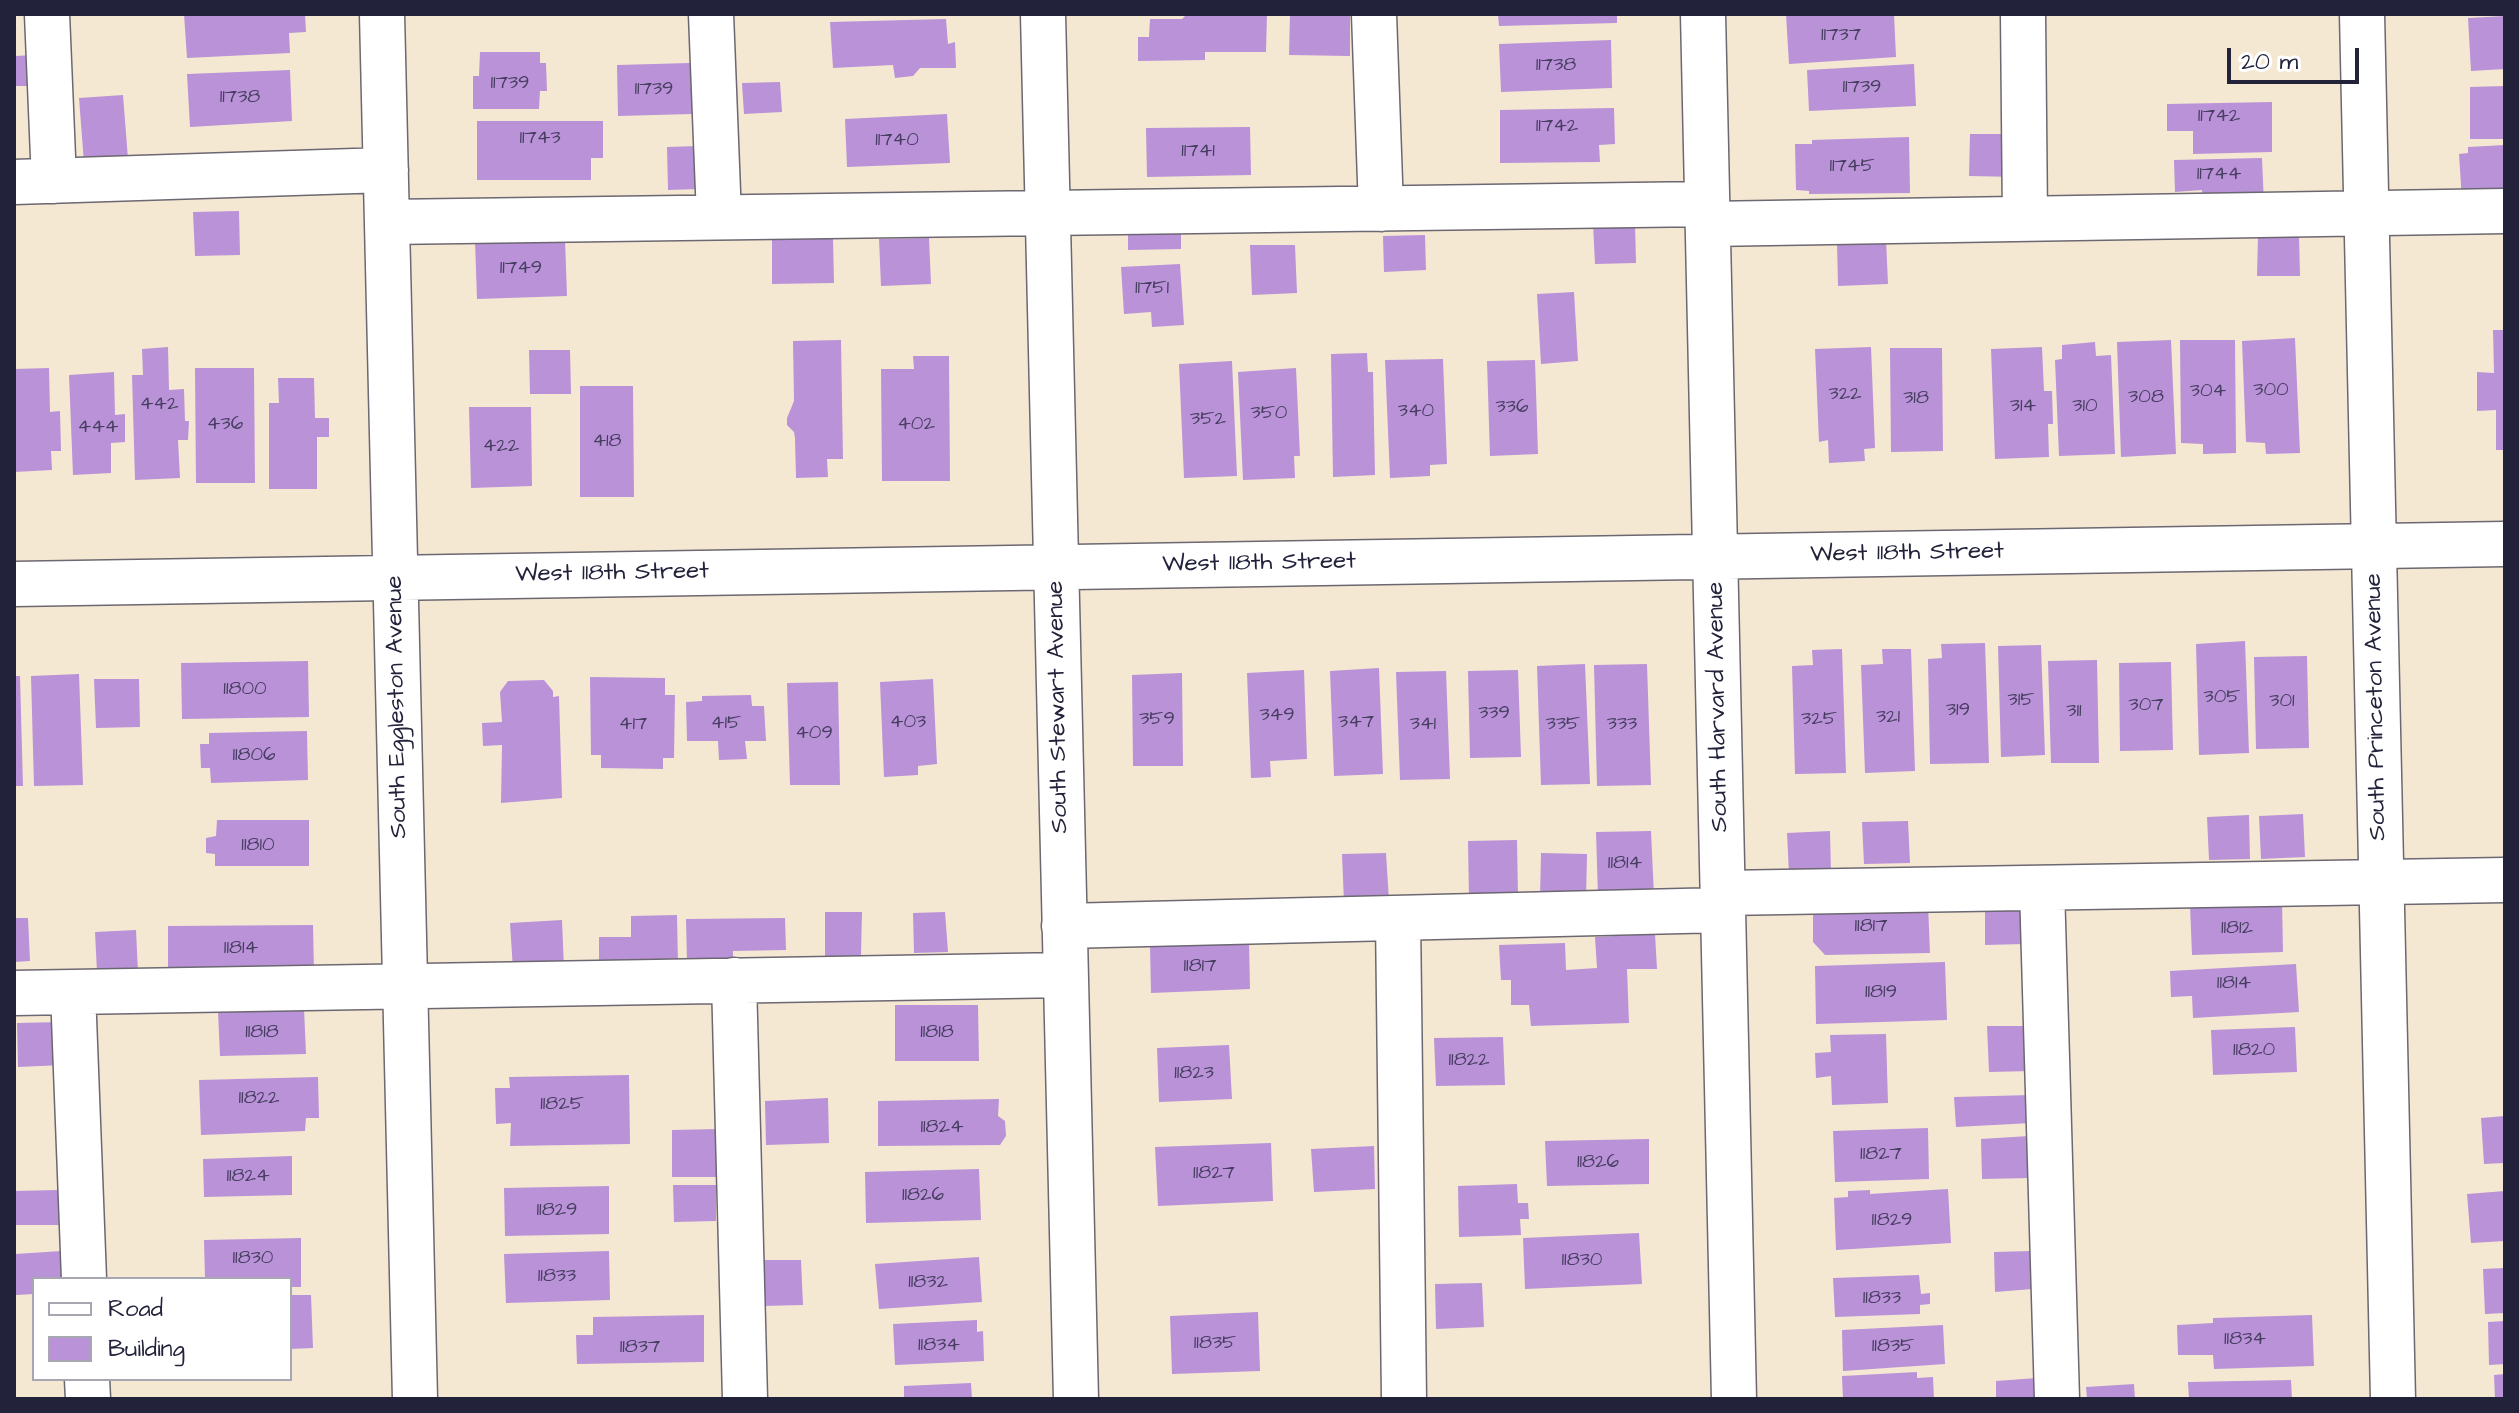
<!DOCTYPE html>
<html>
<head>
<meta charset="utf-8">
<style>
	body { margin:0 }
	#map { position:relative; width:2519px; height:1413px; overflow:hidden; background:#f5e8d3; font-family:"Architects Daughter",sans-serif }
	canvas { display:block }
	.frame { position:absolute; inset:0; border:16px solid #22223b; pointer-events:none }
	.legend { position:absolute; left:32px; top:1277px; width:260px; height:104px; box-sizing:border-box; background:#fff; border:2px solid #a7a7b1; margin:0; padding:10px 14px; list-style:none; font-size:24px; color:#22223b }
	.legend li { display:flex; align-items:center; gap:16px; height:40px }
	.legend b { width:40px; border:2px solid #a7a7b1 }
	.scale { position:absolute; left:2227px; top:48px; width:132px; height:36px; box-sizing:border-box; border:4px solid #22223b; border-top:0; padding-left:10px; font-size:24px; line-height:28px; white-space:nowrap; color:#22223b; -webkit-text-stroke:6px #fff; paint-order:stroke }
</style>
</head>
<body>
<div id="map">
<canvas width="2519" height="1413"></canvas>
<div class="frame"></div>
<ul class="legend">
<li><b style="height:10px;background:#fff"></b>Road</li>
<li><b style="height:22px;background:#b992d8"></b>Building</li>
</ul>
<div class="scale">20 m</div>
</div>
<script>
const g = document.querySelector('canvas').getContext('2d');
g.lineJoin = 'round';
function fill(path, color) {
  g.fillStyle = color;
  g.fill(path, 'evenodd');
}
function poly(rows) {
  const path = new Path2D();
  for (const r of rows) {
    path.moveTo(r[0], r[1]);
    for (let i = 2; i < r.length; i += 2) path.lineTo(r[i], r[i + 1]);
  }
  return path;
}
function strokePath(path, color, width, dash) {
  g.strokeStyle = color;
  g.lineWidth = width;
  g.lineCap = dash ? 'butt' : 'round';
  g.setLineDash(dash || []);
  g.stroke(path);
}
function write(font, color, halo, rows, align = 'center') {
  g.font = font + ' "Architects Daughter",sans-serif';
  g.lineWidth = 7;
  g.setLineDash([]);
  g.textBaseline = 'middle';
  g.strokeStyle = halo;
  g.fillStyle = color;
  for (const [text, x, y, turn = 0] of rows) {
    g.save();
    g.translate(x, y);
    g.rotate((+turn || 0) * Math.PI / 180);
    g.textAlign = isNaN(turn) ? turn : align;
    if (halo) g.strokeText(text, 0, 0);
    g.fillText(text, 0, 0);
    g.restore();
  }
}
fill(poly([
	[184,14,305,14,306,32,289,33,290,53,187,58],
	[1187,14,1267,14,1266,52,1205,52,1205,60,1138,61,1138,37,1149,37,1150,19,1182,19],
	[1290,14,1350,14,1350,56,1289,55],
	[1498,14,1617,14,1617,23,1499,26],
	[1786,14,1894,14,1896,57,1789,64],
	[2505,16,2505,69,2471,71,2468,18],
	[946,19,948,44,955,42,956,68,920,68,913,76,895,78,893,65,833,68,830,22],
	[1611,40,1612,88,1501,92,1499,44],
	[480,52,540,52,540,63,546,63,547,91,540,91,539,109,473,109,473,76,479,76],
	[36,55,37,86,14,86,14,56],
	[690,63,692,114,618,116,617,65],
	[1914,64,1916,106,1809,111,1807,70],
	[290,70,292,121,190,127,187,74],
	[780,82,782,112,744,114,742,83],
	[2505,86,2505,139,2470,139,2470,87],
	[123,95,128,159,84,163,79,98],
	[2272,102,2272,152,2193,154,2193,131,2167,131,2167,104],
	[1614,108,1615,144,1599,145,1600,162,1500,163,1500,110],
	[947,114,950,163,847,167,845,119],
	[477,121,603,121,603,158,591,158,591,180,477,180],
	[1250,127,1251,175,1147,177,1146,128],
	[1970,134,2018,134,2018,177,1969,176],
	[1909,137,1910,193,1809,194,1809,191,1796,190,1795,144,1812,144,1812,140],
	[2505,145,2505,199,2462,201,2459,154,2468,153,2468,147],
	[698,146,699,189,668,190,667,147],
	[2262,158,2264,204,2203,206,2202,190,2175,192,2174,160],
	[239,211,240,255,195,256,193,212],
	[1635,223,1636,263,1595,264,1593,224],
	[1181,231,1181,249,1128,250,1128,232],
	[1425,235,1426,270,1384,272,1383,236],
	[2258,236,2299,236,2300,276,2257,276],
	[833,238,834,283,772,284,772,239],
	[929,238,931,284,881,286,879,239],
	[565,239,567,296,477,299,475,241],
	[1886,239,1888,284,1838,286,1837,242],
	[1250,245,1295,245,1297,293,1252,295],
	[1180,264,1184,325,1152,327,1151,312,1124,314,1121,267],
	[1574,292,1578,361,1541,364,1537,294],
	[2493,330,2505,330,2505,450,2496,450,2496,410,2477,411,2477,372,2494,373],
	[2295,338,2300,453,2266,454,2265,443,2246,442,2242,341],
	[841,340,843,459,827,459,828,477,796,478,795,438,794,432,787,425,787,418,794,401,793,341],
	[2171,340,2176,454,2121,457,2117,342],
	[2180,340,2235,340,2236,453,2203,454,2203,444,2181,443],
	[2095,342,2096,356,2111,355,2115,454,2059,456,2055,360,2062,359,2062,345],
	[168,347,169,390,184,389,185,421,189,421,188,440,178,440,180,478,135,480,132,375,143,375,142,349],
	[1871,347,1875,448,1864,449,1865,461,1829,463,1828,440,1819,442,1815,349],
	[2042,347,2044,391,2052,391,2053,424,2048,424,2049,457,1995,459,1991,349],
	[1890,348,1942,348,1943,451,1891,452],
	[529,350,570,350,571,394,530,394],
	[1367,353,1368,372,1373,372,1375,475,1333,477,1331,354],
	[913,356,949,356,950,481,882,481,881,369,914,369],
	[1443,359,1447,464,1430,465,1430,476,1390,478,1385,360],
	[1535,360,1538,454,1490,456,1487,361],
	[1232,361,1237,476,1184,478,1179,364],
	[49,368,50,412,60,411,61,451,51,451,52,470,14,472,14,369],
	[195,368,254,368,255,483,196,483],
	[1296,368,1300,456,1294,456,1295,478,1243,480,1238,372],
	[114,372,115,415,125,414,125,442,111,443,111,473,73,475,69,375],
	[278,378,314,378,315,418,329,418,329,437,317,437,317,489,269,489,269,403,279,403],
	[580,386,633,386,634,497,580,497],
	[469,407,531,407,532,486,471,488],
	[2245,641,2249,753,2199,755,2196,644],
	[1985,643,1989,763,1930,764,1928,659,1942,658,1941,644],
	[2041,645,2045,755,2001,757,1998,646],
	[1842,649,1846,773,1795,774,1792,666,1813,665,1812,650],
	[1882,649,1911,649,1915,771,1865,773,1861,665,1883,664],
	[2307,656,2309,748,2256,749,2254,657],
	[2097,660,2099,763,2051,763,2048,661],
	[308,661,309,717,182,719,181,663],
	[2171,662,2173,750,2120,751,2119,663],
	[1585,664,1590,784,1541,785,1537,666],
	[1647,664,1651,785,1597,786,1594,665],
	[1379,668,1383,774,1334,776,1330,671],
	[1304,670,1307,759,1270,761,1271,777,1251,778,1247,673],
	[1518,670,1521,757,1470,758,1468,671],
	[1446,671,1450,779,1400,780,1396,672],
	[1182,673,1183,766,1133,766,1132,675],
	[79,674,83,785,34,786,31,676],
	[14,676,20,676,23,786,14,786],
	[590,677,665,678,665,695,675,695,674,758,663,758,663,769,601,768,601,755,591,755],
	[94,679,139,679,140,727,96,728],
	[933,679,937,764,918,766,918,775,884,777,880,682],
	[544,680,553,691,553,697,559,696,562,798,501,803,502,745,483,746,482,723,502,722,500,692,508,681],
	[838,682,840,785,790,785,787,683],
	[751,695,752,706,764,706,766,741,745,741,747,759,719,760,718,741,687,741,686,702,702,701,702,696],
	[307,731,308,780,211,783,210,768,201,768,200,744,209,744,209,733],
	[2303,814,2305,857,2261,859,2259,816],
	[2249,815,2250,859,2209,860,2207,817],
	[217,820,309,820,309,866,215,866,215,854,206,853,206,838,216,836],
	[1908,821,1910,863,1864,864,1862,822],
	[1651,831,1654,896,1598,897,1596,832],
	[1830,831,1831,874,1789,874,1787,833],
	[1517,840,1518,897,1469,899,1468,841],
	[1386,853,1389,901,1344,903,1342,854],
	[1541,853,1587,854,1586,899,1540,899],
	[2282,901,2283,952,2192,955,2190,905],
	[1928,904,1930,953,1825,955,1813,942,1813,913],
	[2025,907,2025,944,1985,945,1985,908],
	[825,912,862,912,861,956,825,956],
	[945,912,948,952,914,953,913,913],
	[677,915,678,965,599,966,599,937,631,937,631,916],
	[14,918,28,918,30,961,14,962],
	[785,918,786,950,733,951,733,963,687,964,686,919],
	[562,920,564,968,513,970,510,923],
	[313,925,314,973,168,974,168,926],
	[136,930,138,972,97,972,95,932],
	[1655,934,1657,969,1627,969,1629,1023,1531,1026,1529,1005,1511,1005,1511,980,1501,980,1499,945,1565,943,1566,970,1597,968,1595,937],
	[1249,941,1250,989,1151,993,1150,945],
	[1945,962,1947,1020,1816,1024,1815,966],
	[2296,964,2299,1012,2193,1018,2192,996,2171,997,2170,971],
	[895,1005,978,1005,979,1061,895,1061],
	[304,1008,306,1054,220,1056,218,1011],
	[62,1022,63,1065,18,1067,17,1023],
	[1987,1026,2031,1026,2032,1071,1989,1072],
	[2295,1027,2297,1072,2213,1075,2211,1030],
	[1886,1034,1888,1103,1832,1105,1831,1076,1816,1078,1815,1053,1831,1052,1830,1035],
	[1503,1037,1505,1085,1436,1086,1434,1038],
	[1229,1045,1232,1099,1159,1102,1157,1048],
	[629,1075,630,1144,510,1146,511,1123,496,1124,495,1088,510,1088,509,1077],
	[318,1077,319,1118,306,1118,305,1131,201,1135,199,1080],
	[2031,1095,2032,1123,1956,1127,1954,1097],
	[828,1098,829,1143,766,1145,765,1101],
	[999,1099,998,1116,1005,1121,1006,1136,1000,1145,878,1146,878,1101],
	[2505,1116,2505,1163,2484,1164,2481,1118],
	[1928,1128,1929,1179,1835,1182,1833,1131],
	[718,1129,719,1177,672,1177,672,1130],
	[2029,1136,2031,1178,1982,1179,1981,1139],
	[1649,1139,1649,1184,1547,1186,1545,1141],
	[1271,1143,1273,1201,1158,1206,1155,1147],
	[1374,1146,1375,1189,1314,1192,1311,1149],
	[292,1156,292,1195,204,1197,203,1159],
	[979,1169,981,1220,866,1223,865,1172],
	[1517,1184,1518,1203,1528,1203,1529,1219,1520,1219,1521,1235,1459,1237,1458,1186],
	[673,1185,716,1185,716,1221,674,1222],
	[609,1186,609,1234,505,1236,504,1188],
	[1948,1189,1951,1243,1836,1250,1834,1198,1848,1197,1848,1191,1870,1190,1870,1194],
	[58,1190,59,1225,14,1225,14,1191],
	[2505,1191,2505,1241,2471,1243,2467,1194],
	[1639,1233,1642,1284,1525,1289,1523,1238],
	[301,1238,301,1287,290,1287,290,1279,205,1279,204,1240],
	[62,1251,63,1279,34,1279,34,1294,16,1295,15,1254],
	[609,1251,610,1300,506,1303,504,1254],
	[2031,1251,2032,1289,1995,1292,1994,1252],
	[979,1257,982,1302,879,1309,875,1264],
	[760,1260,801,1260,803,1305,762,1306],
	[2505,1268,2505,1313,2485,1314,2483,1269],
	[1919,1275,1921,1294,1930,1293,1930,1304,1920,1305,1920,1314,1835,1317,1833,1278],
	[1482,1283,1484,1327,1436,1329,1435,1284],
	[290,1295,311,1295,313,1348,290,1349],
	[1258,1312,1260,1371,1172,1374,1170,1316],
	[704,1315,704,1362,577,1364,576,1335,593,1335,593,1317],
	[2312,1315,2314,1366,2214,1369,2213,1355,2178,1355,2177,1325,2213,1323,2213,1318],
	[977,1320,977,1332,983,1331,984,1361,895,1365,893,1324],
	[2505,1321,2505,1364,2489,1365,2488,1322],
	[1943,1325,1945,1364,1843,1371,1842,1330],
	[1917,1372,1917,1378,1933,1377,1934,1399,1843,1399,1842,1376],
	[2505,1374,2505,1399,2495,1399,2494,1375],
	[2037,1378,2038,1399,1996,1399,1996,1381],
	[2291,1380,2292,1399,2189,1399,2188,1382],
	[971,1383,972,1399,904,1399,904,1386],
	[2134,1384,2135,1399,2087,1399,2086,1387]
]), '#b992d8');
const minor = poly([
	[47,14,54,181],
	[382,14,415,1399],
	[711,14,719,217],
	[1043,14,1076,1399],
	[1374,14,1381,209],
	[1703,14,1734,1399],
	[2023,14,2025,219],
	[2362,14,2393,1399],
	[14,182,386,170],
	[387,222,1707,204],
	[1708,224,2505,211],
	[14,584,2505,544],
	[2042,888,2057,1399],
	[1723,893,2505,880],
	[1398,918,1404,1399],
	[1064,926,1723,910],
	[734,980,745,1399],
	[73,992,84,1279],
	[14,993,1065,975],
	[87,1379,88,1399]
]);
strokePath(minor, '#6c6770', 47);
strokePath(minor, '#fff', 44);
write('20px', '#483e62', null, [
	["11737",1841,36],
	["11738",1556,66],
	["11739",510,84],
	["11739",1862,88],
	["11739",654,90],
	["11738",240,98],
	["11742",2219,117],
	["11742",1557,127],
	["11743",540,139],
	["11740",897,141],
	["11741",1198,152],
	["11745",1852,167],
	["11744",2219,175],
	["11749",521,269],
	["11751",1152,289],
	["300",2271,391],
	["304",2208,392],
	["322",1845,395],
	["308",2146,398],
	["318",1916,399],
	["442",159,405],
	["314",2023,407],
	["310",2085,407],
	["336",1512,408],
	["340",1416,412],
	["350",1269,414],
	["352",1208,420],
	["436",225,425],
	["402",916,425],
	["444",98,428],
	["418",607,442],
	["422",501,447],
	["11800",245,690],
	["305",2222,698],
	["315",2021,701],
	["301",2282,702],
	["307",2146,706],
	["319",1958,711],
	["311",2074,712],
	["339",1494,714],
	["349",1277,716],
	["321",1888,718],
	["359",1157,720],
	["325",1819,720],
	["403",908,723],
	["347",1356,723],
	["415",726,724],
	["417",633,725],
	["341",1423,725],
	["335",1563,725],
	["333",1622,725],
	["409",814,734],
	["11806",254,756],
	["11810",258,846],
	["11814",1625,864],
	["11817",1871,927],
	["11812",2237,929],
	["11814",241,949],
	["11817",1200,967],
	["11814",2234,984],
	["11819",1881,993],
	["11818",262,1033],
	["11818",937,1033],
	["11820",2254,1051],
	["11822",1469,1061],
	["11823",1194,1074],
	["11822",259,1099],
	["11825",562,1105],
	["11824",942,1128],
	["11827",1881,1155],
	["11826",1598,1163],
	["11827",1214,1174],
	["11824",248,1177],
	["11826",923,1196],
	["11829",557,1211],
	["11829",1892,1221],
	["11830",253,1259],
	["11830",1582,1261],
	["11833",557,1277],
	["11832",928,1283],
	["11833",1882,1299],
	["11834",2245,1340],
	["11835",1215,1344],
	["11834",939,1346],
	["11835",1893,1347],
	["11837",640,1348]
]);
write('24px', '#22223b', '#fff', [
	["West 118th Street",1907,554,-1],
	["West 118th Street",1259,564,-1],
	["West 118th Street",612,574,-1],
	["South Eggleston Avenue",398,707,-91],
	["South Stewart Avenue",1059,707,-91],
	["South Harvard Avenue",1719,707,-91],
	["South Princeton Avenue",2377,707,-91]
]);
</script>
</body>
</html>
